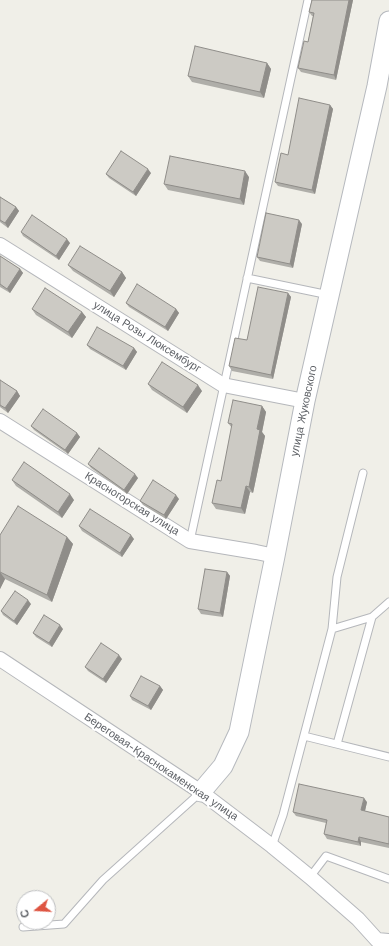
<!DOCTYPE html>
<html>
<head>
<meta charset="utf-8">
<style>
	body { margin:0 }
	#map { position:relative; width:389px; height:946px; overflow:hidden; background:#f0efe8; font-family:"Work Sans",sans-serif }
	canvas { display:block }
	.north { position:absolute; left:16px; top:890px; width:40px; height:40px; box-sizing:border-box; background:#fff; border:1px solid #bfc0c2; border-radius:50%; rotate:252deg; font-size:11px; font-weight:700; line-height:16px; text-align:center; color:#5f6267 }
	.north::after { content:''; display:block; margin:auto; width:14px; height:18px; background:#de5441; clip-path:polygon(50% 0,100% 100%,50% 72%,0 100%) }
</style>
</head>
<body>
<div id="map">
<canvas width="389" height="946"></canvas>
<div class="north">С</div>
</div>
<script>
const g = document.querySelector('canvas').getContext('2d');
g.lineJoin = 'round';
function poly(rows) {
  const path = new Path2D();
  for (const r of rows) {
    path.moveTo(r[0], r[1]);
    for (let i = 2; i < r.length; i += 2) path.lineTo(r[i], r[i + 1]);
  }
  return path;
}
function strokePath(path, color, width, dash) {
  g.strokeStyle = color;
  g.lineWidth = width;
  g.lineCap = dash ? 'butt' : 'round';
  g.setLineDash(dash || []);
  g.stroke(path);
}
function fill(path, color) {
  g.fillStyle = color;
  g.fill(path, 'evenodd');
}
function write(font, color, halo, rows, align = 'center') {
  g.font = font + ' "Work Sans",sans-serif';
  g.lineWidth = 4;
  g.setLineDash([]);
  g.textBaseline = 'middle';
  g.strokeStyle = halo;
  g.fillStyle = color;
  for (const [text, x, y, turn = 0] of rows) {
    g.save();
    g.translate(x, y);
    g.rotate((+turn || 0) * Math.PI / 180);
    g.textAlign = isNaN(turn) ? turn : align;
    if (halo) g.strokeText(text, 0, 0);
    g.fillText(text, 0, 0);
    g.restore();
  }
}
const lane = poly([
	[247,278,329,295],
	[190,541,308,0],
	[332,629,372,617,389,602],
	[304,736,389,757],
	[337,744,372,617],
	[272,846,283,815,332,629,337,577,363,473],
	[310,877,326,856,389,879],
	[23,927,64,924,103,880,201,792]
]);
const street = poly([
	[0,245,223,385,305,401],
	[0,421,190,541,256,552,275,556],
	[0,659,201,792,272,846,310,877,358,919,377,940,389,941]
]);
const secondary = poly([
	[201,792,223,766,239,732,275,556,305,401,377,86,389,21]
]);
strokePath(lane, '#b5b7bb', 9);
strokePath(street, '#b5b7bb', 16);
strokePath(secondary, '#b6b9be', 21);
strokePath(lane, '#fff', 7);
strokePath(street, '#fff', 14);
strokePath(secondary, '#fff', 19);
fill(poly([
	[312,0,353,0,336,80,301,72,298,68,308,42,313,16,312,16,309,12],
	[267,63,271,69,264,98,192,82,188,76],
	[330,105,333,109,315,194,278,186,275,182],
	[151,173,136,196,109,178,106,174],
	[249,177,244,205,168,190,164,184],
	[0,197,16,207,19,211,8,228,0,222],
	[302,224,293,268,260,261,257,257],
	[21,232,70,243,59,260,23,236],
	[0,256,20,269,23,273,10,293,0,287],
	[68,265,122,272,126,278,114,297,73,271],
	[288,293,291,297,273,379,232,371,229,366],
	[126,303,176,309,179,313,168,331,129,307],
	[32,309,82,312,86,317,72,338,36,315],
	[87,345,134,348,137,352,126,370,90,349],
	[0,380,17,391,20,396,8,413,0,407],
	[148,384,202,391,187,413,152,390],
	[262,406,266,412,262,432,265,436,253,493,250,492,245,514,216,509,212,503,221,481,232,428,228,423],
	[31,426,77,433,80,437,68,454,34,430],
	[88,464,138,478,127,494,91,468],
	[12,480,74,500,62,518,16,486],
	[179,499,166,519,143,505,140,501],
	[79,526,134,539,122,557,82,531],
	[0,535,67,537,73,544,52,602,5,579,0,589],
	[227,572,230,576,223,617,201,614,198,609],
	[31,604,17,625,3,615,1,611],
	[63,629,52,647,36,637,33,633],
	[122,659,106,683,88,671,85,667],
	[160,686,163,690,151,710,132,700,130,696],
	[367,802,365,811,389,817,389,848,361,842,361,846,327,839,324,834,326,823,296,816,293,812]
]), '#afaea9');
fill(poly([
	[349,0,353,0,336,80,334,75],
	[267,63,271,69,264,98,260,92],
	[330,105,333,109,315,194,312,190],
	[148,169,151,173,136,196,133,192],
	[245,171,249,177,244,205,240,199],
	[16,207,19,211,8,228,5,223],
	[299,220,302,224,293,268,290,264],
	[67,239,70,243,59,260,56,256],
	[20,269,23,273,10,293,7,289],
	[122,272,126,278,114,297,110,291],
	[288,293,291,297,273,379,271,375],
	[176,309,179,313,168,331,165,327],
	[82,312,86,317,72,338,68,332],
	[134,348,137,352,126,370,123,366],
	[198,385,202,391,187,413,183,407],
	[17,391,20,396,8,413,5,408],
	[262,406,266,412,262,432,265,436,253,493,249,487,257,429],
	[77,433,80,437,68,454,65,450],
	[135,474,138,478,127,494,124,490],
	[246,486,250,492,245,514,241,508],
	[70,494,74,500,62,518,58,512],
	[176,495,179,499,166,519,164,515],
	[131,535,134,539,122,557,120,553],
	[67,537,73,544,52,602,47,595],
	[0,572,5,579,0,589],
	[227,572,230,576,223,617,220,613],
	[28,600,31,604,17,625,14,621],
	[60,625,63,629,52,647,49,643],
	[119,655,122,659,106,683,103,679],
	[160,686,163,690,151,710,148,706],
	[364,798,367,802,364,815,361,810],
	[359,837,361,842,361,846,358,842]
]), '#8f8d89');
const building = poly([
	[312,0,349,0,334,75,298,68,304,41,308,42,314,13,309,12,312,0],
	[195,46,267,63,260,92,188,76,195,46],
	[299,98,330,105,312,190,275,182,281,153,288,155,299,98],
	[121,151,148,169,133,192,106,174,121,151],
	[170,156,245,171,240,199,164,184,170,156],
	[0,197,16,207,5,223,0,220,0,197],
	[266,213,299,220,290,264,257,257,266,213],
	[32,215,67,239,56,256,21,232,32,215],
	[80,246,122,272,110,291,68,265,80,246],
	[0,256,20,269,7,289,0,284,0,256],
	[137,284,176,309,165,327,126,303,137,284],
	[258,287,288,293,271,375,229,366,235,338,247,340,258,287],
	[45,288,82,312,68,332,32,309,45,288],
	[97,327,134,348,123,366,87,345,97,327],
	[162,362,198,385,183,407,148,384,162,362],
	[0,380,17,391,5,408,0,405,0,380],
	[233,400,262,406,257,429,260,430,249,487,246,486,241,508,212,503,217,480,221,481,232,424,228,423,233,400],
	[43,409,77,433,65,450,31,426,43,409],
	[99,448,135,474,124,490,88,464,99,448],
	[24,462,70,494,58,512,12,480,24,462],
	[153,480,176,495,164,515,140,501,153,480],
	[18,506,67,537,47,595,0,572,0,535,18,506],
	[90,509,131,535,120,553,79,526,90,509],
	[205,569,227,572,220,613,198,609,205,569],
	[15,591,28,600,14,621,1,611,15,591],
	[44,615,60,625,49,643,33,633,44,615],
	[101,643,119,655,103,679,85,667,101,643],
	[141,676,160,686,148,706,130,696,141,676],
	[299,784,364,798,361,810,389,817,389,844,359,837,358,842,324,834,327,820,293,812,299,784]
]);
fill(building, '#cccac4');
strokePath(building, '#8f8d89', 1);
write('11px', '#5f6267', '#fff', [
	["улица Розы Люксембург",147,337,32],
	["улица Жуковского",304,411,-78],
	["Красногорская улица",132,504,32],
	["Береговая-Краснокаменская улица",161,767,34]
]);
</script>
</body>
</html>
